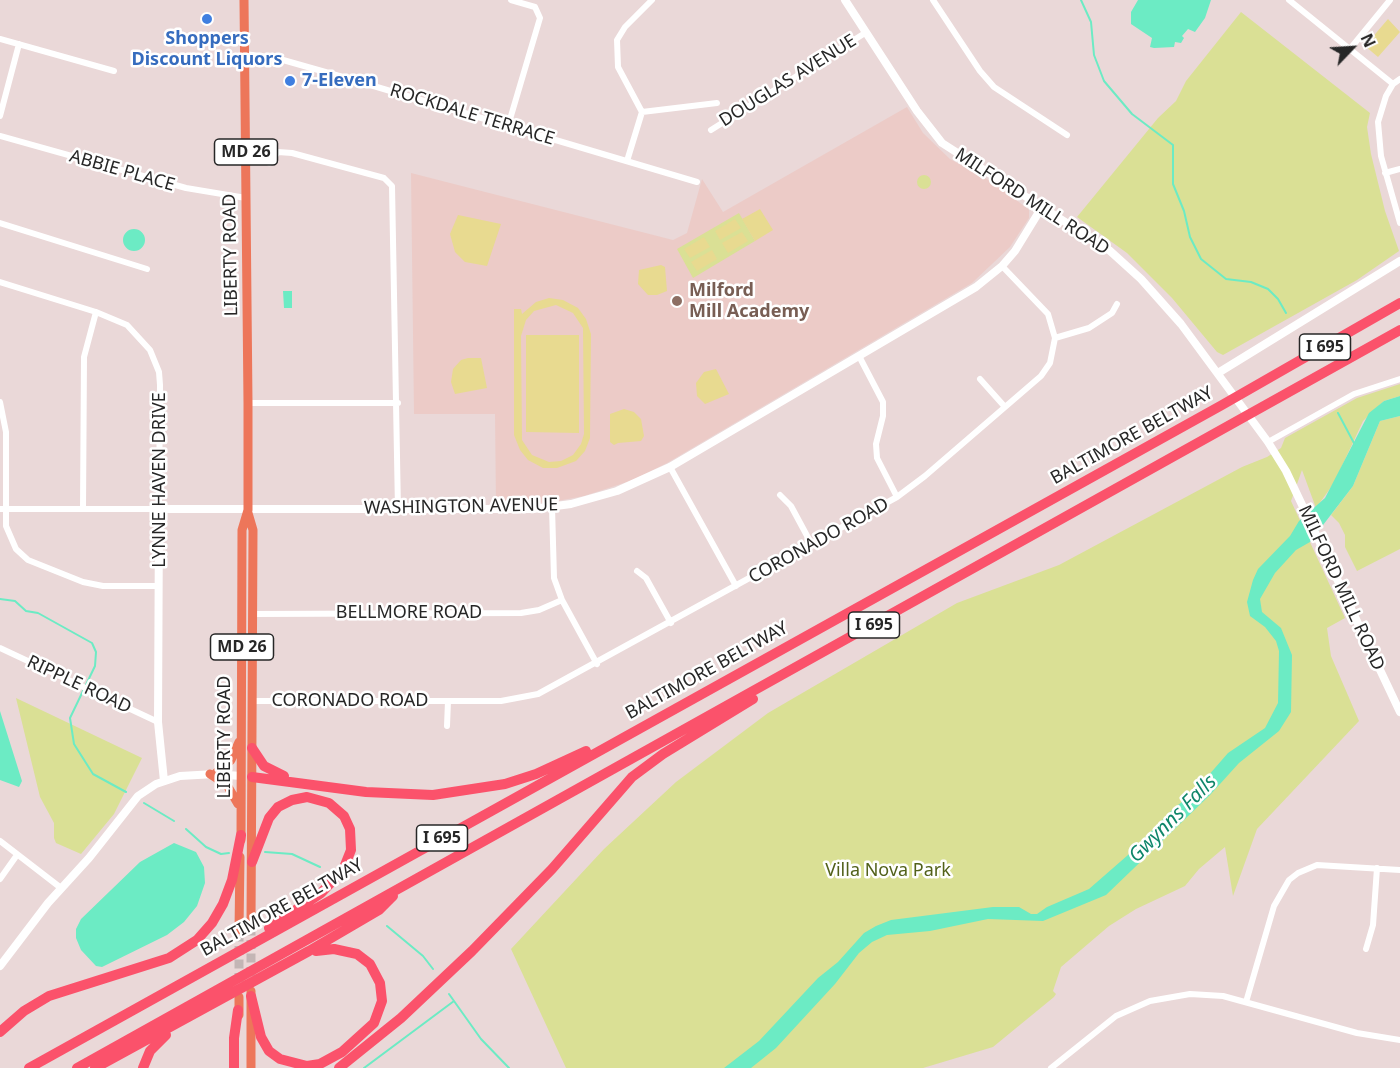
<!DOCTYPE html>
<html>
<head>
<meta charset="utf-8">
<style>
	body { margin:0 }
	#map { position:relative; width:1400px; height:1068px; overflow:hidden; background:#ead8d8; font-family:"Noto Sans",sans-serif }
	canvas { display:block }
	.north { position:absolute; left:1322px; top:18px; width:60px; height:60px; -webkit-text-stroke:4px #fff; paint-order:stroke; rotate:65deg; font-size:16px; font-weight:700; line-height:24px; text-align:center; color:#272727 }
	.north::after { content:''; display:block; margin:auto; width:21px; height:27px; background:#272727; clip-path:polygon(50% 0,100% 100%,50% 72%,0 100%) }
</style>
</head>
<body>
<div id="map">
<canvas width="1400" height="1068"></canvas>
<div class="north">N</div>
</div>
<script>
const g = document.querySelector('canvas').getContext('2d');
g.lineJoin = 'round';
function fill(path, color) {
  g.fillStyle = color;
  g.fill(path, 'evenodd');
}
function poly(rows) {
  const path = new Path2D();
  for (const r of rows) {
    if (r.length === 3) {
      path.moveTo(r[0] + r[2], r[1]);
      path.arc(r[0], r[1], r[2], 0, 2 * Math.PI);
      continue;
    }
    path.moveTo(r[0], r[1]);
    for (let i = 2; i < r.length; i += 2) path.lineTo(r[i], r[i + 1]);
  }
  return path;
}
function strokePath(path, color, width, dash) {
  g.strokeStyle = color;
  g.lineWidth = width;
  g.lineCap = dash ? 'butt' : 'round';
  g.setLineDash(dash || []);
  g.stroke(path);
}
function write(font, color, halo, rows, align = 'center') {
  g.font = font + ' "Noto Sans",sans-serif';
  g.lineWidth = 5;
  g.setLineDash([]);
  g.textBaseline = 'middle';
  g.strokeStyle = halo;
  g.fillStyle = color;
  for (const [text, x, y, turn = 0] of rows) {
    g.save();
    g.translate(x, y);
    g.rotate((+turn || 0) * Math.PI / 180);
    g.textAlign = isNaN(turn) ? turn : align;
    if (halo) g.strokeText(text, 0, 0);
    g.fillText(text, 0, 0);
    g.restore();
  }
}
fill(poly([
	[907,107,923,133,950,159,996,184,1029,210,1029,218,1010,247,972,283,667,463,633,480,584,496,552,502,496,505,495,414,414,414,411,173,673,240,687,233,702,179,723,212]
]), '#eccbc7');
fill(poly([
	[1241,12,1370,113,1367,127,1371,154,1385,211,1399,251,1357,280,1223,355,1217,352,1172,298,1127,253,1077,217,1158,118,1176,101,1186,81],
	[924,182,7],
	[739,213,755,241,693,278,677,249],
	[1400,384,1400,396,1384,401,1363,421,1334,483,1316,508,1302,470,1291,501,1345,618,1327,628,1331,656,1359,721,1257,829,1233,896,1225,847,1199,869,1185,886,1136,909,1109,926,1061,967,1053,991,1056,994,1054,997,993,1047,923,1068,566,1068,511,949,604,849,676,782,768,713,957,603,1059,565,1242,467,1267,457,1281,448,1285,438,1357,398],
	[1400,416,1400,549,1357,571,1345,547,1345,535,1339,523,1331,515,1353,486,1380,421],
	[16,698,142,758,114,814,81,854,56,843,54,838,54,823,40,797]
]), '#dae095');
fill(poly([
	[1388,19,1400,32,1378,57,1365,46],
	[760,209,773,230,755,241,742,219],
	[458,215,501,224,487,266,465,262,455,252,450,234],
	[735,219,741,228,720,240,715,231],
	[742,232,748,241,728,253,722,243],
	[704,237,710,247,690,258,684,249],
	[712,250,717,259,697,271,691,262],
	[661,265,665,267,667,291,657,295,648,295,638,284,639,270],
	[549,298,563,300,578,308,586,319,591,334,590,438,585,451,576,461,557,468,543,468,528,460,520,450,514,435,514,309,521,309,522,314,536,302],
	[556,305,573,313,583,328,584,434,581,444,573,455,561,461,549,462,532,455,522,440,521,336,526,320,534,311],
	[526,335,579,335,579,433,526,432],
	[468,358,481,358,487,388,455,394,451,382,453,369,461,360],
	[716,369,729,394,705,404,697,396,696,383,704,372],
	[624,409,634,412,641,419,644,436,641,441,618,443,614,445,610,442,610,414]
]), '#e8da90');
fill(poly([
	[1138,0,1211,0,1205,18,1195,32,1188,29,1182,36,1184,38,1181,43,1175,42,1174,47,1154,48,1150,47,1152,38,1131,24,1131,12],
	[134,240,11],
	[283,291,292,291,292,308,284,308],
	[1400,396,1400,416,1380,421,1353,486,1310,542,1296,550,1275,573,1260,599,1262,612,1281,628,1292,655,1291,712,1279,731,1239,763,1210,795,1106,895,1043,921,988,919,930,931,887,935,872,942,859,953,835,984,776,1048,751,1068,724,1068,759,1041,818,978,838,962,864,933,876,926,891,920,993,907,1019,907,1031,914,1037,914,1047,907,1089,889,1128,855,1172,810,1194,792,1228,753,1265,728,1278,703,1279,651,1276,641,1265,627,1250,616,1247,602,1253,580,1258,569,1290,536,1299,521,1325,498,1369,413,1384,401],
	[0,711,22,781,19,787,0,780],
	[174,843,196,852,204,867,205,883,197,906,184,922,167,935,102,967,96,966,81,950,76,938,76,929,81,919,140,862]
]), '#6cebc4');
strokePath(poly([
	[1081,0,1091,22,1094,55,1104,81,1132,114,1173,145,1173,184,1184,211,1190,237,1201,259,1226,279,1251,282,1268,289,1278,299,1286,313],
	[1338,413,1355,445],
	[0,599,15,601,26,611,38,613,92,643,96,652,95,666,70,718,74,744,93,774,126,792],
	[144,803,174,821],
	[186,829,206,847,221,854,229,853],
	[265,852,292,854,320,867],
	[387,926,423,956,433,969],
	[449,994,481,1039,509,1068],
	[364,1068,454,1001]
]), '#6cebc4', 2);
strokePath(poly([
	[251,976,251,924],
	[239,982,239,930]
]), '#c3b5b5', 9, [9, 4.5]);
strokePath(poly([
	[933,0,980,71,994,87,1067,135],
	[1289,0,1393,84],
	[0,39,114,71],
	[1350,49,1390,0],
	[244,54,276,58,350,79,697,182],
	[1400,79,1393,84,1386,96,1378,122,1381,156,1400,223],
	[642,112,717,103],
	[0,116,19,44],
	[508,126,540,18,535,7,511,0],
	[711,130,865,33],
	[0,136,186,188,246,198],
	[627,161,642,112,618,67,617,40,625,27,652,0],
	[269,163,278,152,292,153,384,178,392,186,398,510],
	[1385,173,1400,169],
	[0,223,147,269],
	[0,282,96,312,127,325,150,350,159,372,160,385,159,509,0,509],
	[1055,338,1089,328,1112,313,1117,304],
	[859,356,883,402,883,416,876,444,877,458,897,497],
	[980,379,1005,407],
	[0,402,6,432,6,526,16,549,28,560,83,582,103,586,159,586],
	[248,403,398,403],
	[1268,442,1354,394,1400,379],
	[670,467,736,586],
	[780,495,791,506,812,545],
	[552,507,554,578,562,600,597,664],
	[83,509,84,357,96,312],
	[637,571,646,578,671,623],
	[253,614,521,613,539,610,562,600],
	[0,648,158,722],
	[252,701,501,701,538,694,897,497,925,476,1041,376,1050,363,1055,338,1048,314,1002,266],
	[447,726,448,701],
	[0,841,61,888],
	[0,879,17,855],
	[1366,949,1373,925,1377,868],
	[1246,1002,1274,906,1289,880,1298,873,1317,865,1400,870],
	[1051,1068,1116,1016,1150,1001,1190,994,1223,996,1357,1033,1400,1040]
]), '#fff', 6);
strokePath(poly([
	[845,0,917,111,942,143,1109,250,1141,279,1181,324,1268,442,1286,471,1400,712],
	[1218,373,1400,261],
	[164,781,158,722,159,509,533,509,571,504,617,491,670,467,976,287,1002,266,1015,251,1042,207],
	[0,966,48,903,89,858,138,796,156,784,180,776,215,774,241,776]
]), '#fff', 8);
strokePath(poly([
	[248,513,253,530,251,924],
	[210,774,227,785,238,804],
	[215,774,231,760,239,742],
	[241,840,242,530,248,510,248,403,244,0],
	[239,930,240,857],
	[251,991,251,1068],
	[239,1015,239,997]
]), '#ed765a', 9);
strokePath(poly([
	[252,748,264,766,284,776],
	[252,777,366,792,433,795,505,784,536,774,586,751],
	[252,862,269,818,278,807,292,800,307,797,329,803,344,816,350,829,351,850,343,870,321,893,269,928],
	[251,996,261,1037,269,1051,280,1059,307,1066,320,1064,342,1052,374,1023,382,1001,380,983,370,964,357,954,334,949,316,951],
	[0,1032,24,1011,49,996,169,958,197,940,212,923,223,904,232,880,241,835],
	[29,1068,1222,405,1400,303],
	[77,1068,1400,330],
	[95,1068,309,951,379,910,393,896],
	[143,1068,150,1051,166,1035],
	[234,1068,234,1038,238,1010],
	[339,1068,401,1018,472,951,552,869,632,777,663,754,753,699]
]), '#fb526b', 10);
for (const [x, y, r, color] of [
	[207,19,6,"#3f7fe0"],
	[290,81,6,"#3f7fe0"],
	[677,301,6,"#8d6e63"]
]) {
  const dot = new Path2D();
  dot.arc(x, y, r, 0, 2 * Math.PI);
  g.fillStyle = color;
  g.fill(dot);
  strokePath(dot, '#fff', 2);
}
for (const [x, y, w] of [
	[246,152,63],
	[1325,347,51],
	[874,625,51],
	[242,647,63],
	[442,838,51]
]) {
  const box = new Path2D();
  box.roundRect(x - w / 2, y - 13, w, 26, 4.5);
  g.fillStyle = '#fff';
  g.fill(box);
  strokePath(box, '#272727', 1.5);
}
write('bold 16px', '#272727', null, [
	["MD 26",246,152],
	["I 695",1325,347],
	["I 695",874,625],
	["MD 26",242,647],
	["I 695",442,838]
]);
write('bold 18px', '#366cbe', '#fff', [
	["Shoppers",207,39],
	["Discount Liquors",207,60],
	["7-Eleven",302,81,"left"]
]);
write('18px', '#272727', '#fff', [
	["DOUGLAS AVENUE",788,81,-32],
	["ROCKDALE TERRACE",472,115,17],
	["ABBIE PLACE",122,171,16],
	["MILFORD MILL ROAD",1032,202,33],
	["LIBERTY ROAD",231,255,-91],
	["BALTIMORE BELTWAY",1132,436,-29],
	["LYNNE HAVEN DRIVE",160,480,-90],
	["WASHINGTON AVENUE",461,507,-1],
	["CORONADO ROAD",819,541,-29],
	["MILFORD MILL ROAD",1341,588,65],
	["BELLMORE ROAD",409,613],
	["BALTIMORE BELTWAY",707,671,-29],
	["RIPPLE ROAD",79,685,25],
	["CORONADO ROAD",350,701],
	["LIBERTY ROAD",225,737,-90],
	["BALTIMORE BELTWAY",282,908,-29]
]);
write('bold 18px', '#785e54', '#fff', [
	["Milford",689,291],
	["Mill Academy",689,312]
], 'left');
write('18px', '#52611a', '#fff', [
	["Villa Nova Park",888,871]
]);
write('italic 20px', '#0f866a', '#fff', [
	["Gwynns Falls",1173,819,-45]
]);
</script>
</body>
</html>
